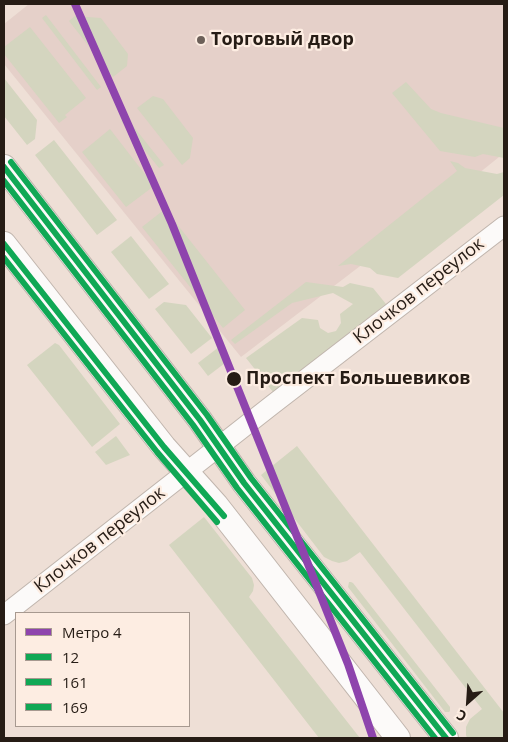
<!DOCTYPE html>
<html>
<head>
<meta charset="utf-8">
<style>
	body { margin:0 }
	#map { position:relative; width:508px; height:742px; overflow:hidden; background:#eedfd6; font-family:"Open Sans",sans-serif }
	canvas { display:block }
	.frame { position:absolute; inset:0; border:5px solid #261c15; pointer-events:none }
	.legend { position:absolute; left:15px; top:612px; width:175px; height:115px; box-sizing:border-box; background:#fdede2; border:1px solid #a79990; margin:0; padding:6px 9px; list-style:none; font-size:15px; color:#261c15 }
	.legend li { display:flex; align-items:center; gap:10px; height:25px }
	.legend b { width:25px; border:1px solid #a79990 }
	.north { position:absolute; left:443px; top:677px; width:50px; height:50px; -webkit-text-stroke:4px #fdede2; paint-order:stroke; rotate:206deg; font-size:14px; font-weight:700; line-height:20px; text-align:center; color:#261c15 }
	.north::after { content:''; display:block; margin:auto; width:18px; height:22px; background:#261c15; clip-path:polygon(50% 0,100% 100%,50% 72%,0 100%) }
</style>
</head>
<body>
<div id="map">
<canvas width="508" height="742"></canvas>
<div class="frame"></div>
<ul class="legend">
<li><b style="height:6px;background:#8e44ad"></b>Метро 4</li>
<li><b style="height:6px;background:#10a855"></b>12</li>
<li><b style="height:6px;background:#10a855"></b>161</li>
<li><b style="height:6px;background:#10a855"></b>169</li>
</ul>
<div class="north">С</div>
</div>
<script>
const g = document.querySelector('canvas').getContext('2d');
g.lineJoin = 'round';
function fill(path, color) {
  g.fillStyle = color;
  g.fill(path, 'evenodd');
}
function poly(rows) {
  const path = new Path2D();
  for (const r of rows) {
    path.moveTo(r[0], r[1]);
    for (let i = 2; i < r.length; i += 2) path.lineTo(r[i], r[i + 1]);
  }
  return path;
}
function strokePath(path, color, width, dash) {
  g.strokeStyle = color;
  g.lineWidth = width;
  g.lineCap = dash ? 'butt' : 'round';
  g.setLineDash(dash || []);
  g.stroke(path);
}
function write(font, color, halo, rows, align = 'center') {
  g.font = font + ' "Open Sans",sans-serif';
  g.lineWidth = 4.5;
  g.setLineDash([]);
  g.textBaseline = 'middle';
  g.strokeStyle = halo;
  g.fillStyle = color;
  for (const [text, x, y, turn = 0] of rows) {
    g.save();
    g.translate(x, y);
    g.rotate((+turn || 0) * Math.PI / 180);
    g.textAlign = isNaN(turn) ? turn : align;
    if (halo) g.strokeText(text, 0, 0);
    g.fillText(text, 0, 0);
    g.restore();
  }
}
fill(poly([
	[29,4,504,4,504,153,427,215,241,357,4,64,4,24]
]), '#e5d0c9');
fill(poly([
	[46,15,101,87,97,90,42,18],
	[75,16,101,18,128,54,127,66,113,77,69,21],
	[30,27,86,98,65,115,67,117,59,123,4,54,4,47],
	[4,78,37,120,35,139,27,145,4,116],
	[406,82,431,109,441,113,504,128,504,158,483,154,475,157,440,151,392,93],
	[153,96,163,99,193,138,190,158,182,165,137,108],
	[126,117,164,165,159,168,121,121],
	[110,129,154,186,126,207,82,152],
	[54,140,117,220,97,235,35,155],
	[450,161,458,163,465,168,497,174,504,172,504,195,398,278,377,274,370,268,351,264,338,266,457,171],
	[165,209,245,310,223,328,142,227],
	[131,236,169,284,149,299,111,252],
	[306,282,343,287,350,283,373,288,386,304,273,392,246,358,302,318,318,320,320,328,328,333,336,331,341,323,340,314,353,304,333,293,292,303,235,344,231,340],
	[164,302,186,305,212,338,191,354,155,309],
	[55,343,59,345,120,424,92,447,27,365],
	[219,347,229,360,208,376,198,363],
	[116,436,130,455,106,465,95,452],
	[297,446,504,713,504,738,467,738,466,735,466,727,470,719,482,709,360,552,347,561,339,563,332,561,324,557,261,475],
	[204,517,252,578,254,585,253,591,249,597,360,738,319,738,169,545],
	[349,582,351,582,353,583,450,707,450,711,449,712,445,712,348,587]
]), '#d4d5bf');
const minor = poly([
	[4,615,272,405,504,226]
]);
const tertiary = poly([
	[4,167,200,420,244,483,446,738],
	[4,244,164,447,216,505,398,738]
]);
strokePath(minor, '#c0b5ad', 21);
strokePath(tertiary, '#c0b5ad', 26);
strokePath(minor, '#fcfaf9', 19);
strokePath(tertiary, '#fcfaf9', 24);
strokePath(poly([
	[4,167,200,420,244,483,446,738],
	[4,244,164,447,224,516]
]), '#10a855', 6);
strokePath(poly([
	[4,181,193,425,237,488,435,738],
	[4,258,157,452,217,522]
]), '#10a855', 6);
strokePath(poly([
	[11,162,207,415,251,478,453,733]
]), '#10a855', 6);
strokePath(poly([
	[75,4,172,224,348,664,373,738]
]), '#8e44ad', 8);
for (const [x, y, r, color] of [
	[201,40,5,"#6c6059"],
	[234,379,8,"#261c15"]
]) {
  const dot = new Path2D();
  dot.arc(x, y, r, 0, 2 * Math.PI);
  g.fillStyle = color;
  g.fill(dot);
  strokePath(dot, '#fdede2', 2);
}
write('bold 18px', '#261c15', '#fdede2', [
	["Торговый двор",211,40]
], 'left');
write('18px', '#261c15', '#fdede2', [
	["Клочков переулок",419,291,-38],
	["Клочков переулок",100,540,-38]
]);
write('bold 18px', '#261c15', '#fdede2', [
	["Проспект Большевиков",246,379]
], 'left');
</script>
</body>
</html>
